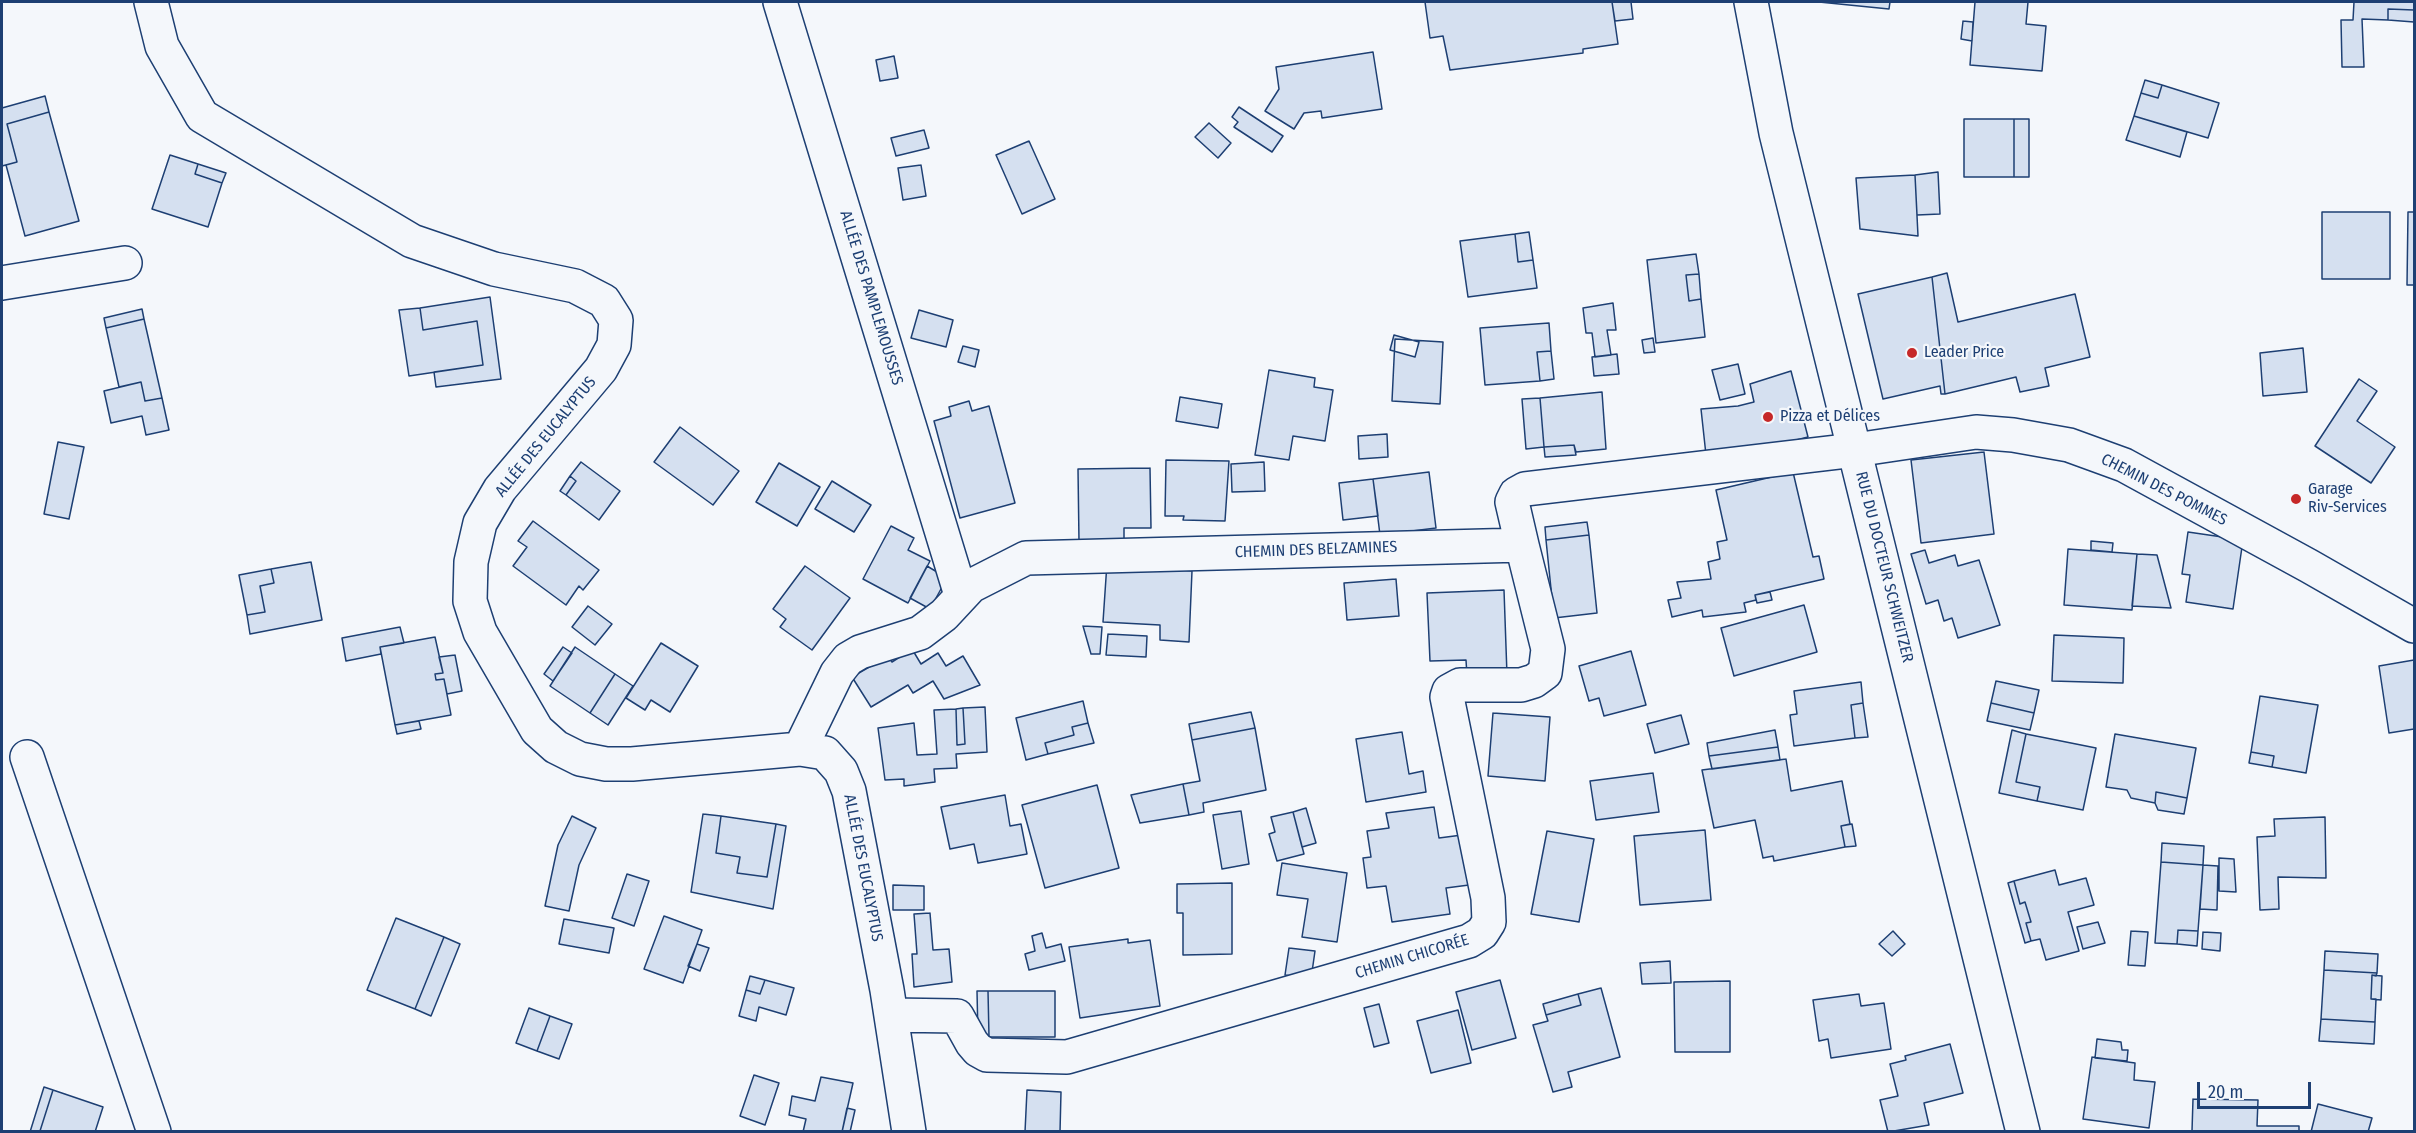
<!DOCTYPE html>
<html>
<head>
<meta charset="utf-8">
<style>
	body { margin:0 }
	#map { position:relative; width:2416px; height:1133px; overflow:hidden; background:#f4f7fb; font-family:"Fira Sans Condensed",sans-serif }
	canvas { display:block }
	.frame { position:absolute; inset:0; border:3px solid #1d3f73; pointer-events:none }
	.scale { position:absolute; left:2197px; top:1082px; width:114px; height:27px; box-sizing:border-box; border:3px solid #1d3f73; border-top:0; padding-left:8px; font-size:18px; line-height:21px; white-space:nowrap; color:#1d3f73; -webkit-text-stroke:4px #f4f7fb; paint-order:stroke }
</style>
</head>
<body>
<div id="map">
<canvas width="2416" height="1133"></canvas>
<div class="frame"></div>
<div class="scale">20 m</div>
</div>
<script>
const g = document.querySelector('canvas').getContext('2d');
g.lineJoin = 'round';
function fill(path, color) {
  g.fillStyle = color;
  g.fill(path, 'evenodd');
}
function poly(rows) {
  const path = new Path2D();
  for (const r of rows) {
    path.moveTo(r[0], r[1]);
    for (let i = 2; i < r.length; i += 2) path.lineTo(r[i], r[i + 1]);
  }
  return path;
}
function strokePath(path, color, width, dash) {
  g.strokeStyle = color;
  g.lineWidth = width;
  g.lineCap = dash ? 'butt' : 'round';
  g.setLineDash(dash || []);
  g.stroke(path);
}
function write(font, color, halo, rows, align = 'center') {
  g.font = font + ' "Fira Sans Condensed",sans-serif';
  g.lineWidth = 4.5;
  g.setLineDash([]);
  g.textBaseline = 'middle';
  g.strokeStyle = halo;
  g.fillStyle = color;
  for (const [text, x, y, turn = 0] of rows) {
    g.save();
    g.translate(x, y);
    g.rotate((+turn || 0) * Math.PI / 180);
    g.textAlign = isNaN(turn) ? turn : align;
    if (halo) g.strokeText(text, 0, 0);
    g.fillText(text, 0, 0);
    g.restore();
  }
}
const building = poly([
	[1425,2,1612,2,1618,44,1583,49,1583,53,1450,70,1443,36,1430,38,1425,2],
	[1612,2,1631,2,1633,19,1615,21,1612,2],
	[1819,2,1890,2,1889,9,1819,2],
	[1975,2,2028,2,2026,24,2046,26,2042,71,1970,65,1975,2],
	[2354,2,2414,2,2414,10,2388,9,2388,20,2362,19,2364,67,2342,67,2341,20,2353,20,2354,2],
	[2388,9,2414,10,2414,22,2388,20,2388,9],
	[1963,21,1973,22,1972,41,1961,39,1963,21],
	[1373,52,1382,109,1322,118,1321,111,1304,113,1294,129,1265,111,1279,89,1276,67,1373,52],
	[894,56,898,78,880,81,876,60,894,56],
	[2145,80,2162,85,2158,98,2141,93,2145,80],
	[2162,85,2219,103,2208,138,2134,116,2141,93,2158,98,2162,85],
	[45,96,49,112,7,124,17,162,2,166,2,108,45,96],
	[1239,107,1283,136,1272,152,1234,127,1238,122,1232,117,1239,107],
	[49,112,79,221,25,236,6,165,17,162,7,124,49,112],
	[2134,116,2187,132,2180,157,2126,140,2134,116],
	[1964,119,2014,119,2014,177,1964,177,1964,119],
	[2014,119,2029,119,2029,177,2014,177,2014,119],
	[1209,123,1231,143,1218,158,1195,137,1209,123],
	[924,130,929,148,896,156,891,138,924,130],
	[1029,141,1055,199,1022,214,996,155,1029,141],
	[170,155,198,164,195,174,222,183,208,227,152,209,170,155],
	[198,164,226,173,222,183,195,174,198,164],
	[921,165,926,196,903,200,898,168,921,165],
	[1938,172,1940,214,1917,215,1915,175,1938,172],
	[1915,175,1918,236,1860,229,1856,178,1915,175],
	[2322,212,2390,212,2390,279,2322,279,2322,212],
	[2408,212,2414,212,2414,285,2407,285,2408,212],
	[1529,232,1533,260,1518,262,1515,234,1529,232],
	[1515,234,1518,262,1533,260,1537,288,1468,297,1460,241,1515,234],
	[1696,254,1699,274,1686,275,1689,301,1701,299,1705,337,1656,343,1647,260,1696,254],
	[1947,273,1958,322,2075,294,2090,357,2045,368,2049,386,2020,392,2016,377,1945,394,1932,277,1947,273],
	[1699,274,1701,299,1689,301,1686,275,1699,274],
	[1932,277,1945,394,1941,394,1940,386,1883,399,1858,294,1932,277],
	[490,297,501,379,436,387,434,372,483,365,477,321,423,330,420,308,490,297],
	[1613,303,1616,330,1607,330,1611,355,1595,357,1592,333,1586,333,1583,308,1613,303],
	[420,308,423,330,477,321,483,365,409,376,399,310,420,308],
	[142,309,144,319,106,328,104,318,142,309],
	[919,310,953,320,946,347,911,338,919,310],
	[144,319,162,398,145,401,141,382,119,387,106,328,144,319],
	[1549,323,1551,351,1537,352,1540,381,1485,385,1480,328,1549,323],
	[1394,335,1419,342,1415,357,1390,350,1394,335],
	[1653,338,1655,352,1644,353,1642,340,1653,338],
	[1395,339,1443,342,1440,404,1392,401,1395,339],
	[963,346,979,350,975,367,958,362,963,346],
	[2303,348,2307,392,2263,396,2260,353,2303,348],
	[1551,351,1554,379,1540,381,1537,352,1551,351],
	[1617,354,1619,374,1594,376,1592,357,1617,354],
	[1738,364,1745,394,1720,400,1712,370,1738,364],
	[1269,370,1315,378,1314,387,1333,390,1325,441,1293,436,1289,460,1255,455,1269,370],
	[1791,371,1808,437,1769,447,1706,455,1701,409,1738,406,1754,402,1750,384,1791,371],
	[2359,379,2377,391,2357,421,2395,447,2371,483,2315,446,2359,379],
	[141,382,145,401,162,398,169,430,146,435,142,416,111,423,104,391,141,382],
	[1602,392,1606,449,1576,452,1574,445,1544,447,1540,398,1602,392],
	[1180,397,1222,404,1218,428,1176,421,1180,397],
	[1540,398,1544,447,1526,449,1522,399,1540,398],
	[969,401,972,411,989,406,1015,503,960,518,934,421,951,416,949,407,969,401],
	[680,427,739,471,713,505,654,462,680,427],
	[1387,434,1388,457,1359,459,1358,436,1387,434],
	[58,442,84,447,69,519,44,514,58,442],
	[1574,445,1576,455,1545,457,1544,447,1574,445],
	[1984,452,1994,534,1921,543,1911,460,1984,452],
	[1166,460,1229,461,1225,521,1183,520,1184,516,1165,516,1166,460],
	[581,462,620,491,599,520,566,495,576,481,570,476,581,462],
	[1264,462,1265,491,1232,492,1231,464,1264,462],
	[779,463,820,487,797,526,756,502,779,463],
	[1150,468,1151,528,1124,528,1124,541,1079,542,1078,469,1150,468],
	[1429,472,1436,528,1380,535,1373,479,1429,472],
	[1793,472,1813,557,1819,556,1824,579,1755,595,1756,600,1744,603,1746,612,1703,617,1702,610,1672,617,1668,600,1681,598,1677,582,1711,579,1708,562,1720,559,1717,542,1727,540,1716,490,1793,472],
	[570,476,576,481,566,495,560,491,570,476],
	[1373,479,1378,516,1343,520,1339,483,1373,479],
	[832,481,871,505,854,532,815,509,832,481],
	[533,521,599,570,583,590,579,586,566,605,513,566,527,547,518,541,533,521],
	[1587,522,1589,535,1546,540,1545,527,1587,522],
	[891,526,914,538,908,550,930,561,908,603,863,579,891,526],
	[2188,532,2243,540,2233,609,2186,602,2190,575,2182,574,2188,532],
	[1589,535,1597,613,1554,618,1546,540,1589,535],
	[2091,541,2113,543,2112,552,2091,550,2091,541],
	[2068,549,2137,554,2132,610,2064,605,2068,549],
	[1925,550,1929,563,1955,555,1958,566,1979,560,2000,625,1958,638,1952,618,1944,621,1938,600,1926,604,1911,554,1925,550],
	[2137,554,2157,555,2171,608,2132,606,2137,554],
	[311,562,322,620,250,634,247,615,265,612,260,586,274,583,271,569,311,562],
	[1107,563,1192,571,1189,642,1160,640,1160,625,1103,622,1107,563],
	[805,566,850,598,812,650,780,627,786,619,773,609,805,566],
	[927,566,947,578,930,609,910,598,927,566],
	[271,569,274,583,260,586,265,612,247,615,239,575,271,569],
	[1396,579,1399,616,1347,620,1344,583,1396,579],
	[1504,590,1507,675,1467,676,1466,660,1430,661,1427,593,1504,590],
	[1770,592,1772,600,1757,603,1755,595,1770,592],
	[1804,605,1817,652,1734,676,1721,628,1804,605],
	[588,606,612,624,595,645,572,627,588,606],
	[1083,626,1102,627,1100,654,1091,654,1083,626],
	[400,627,404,643,380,647,381,654,346,661,342,638,400,627],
	[1108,634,1147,636,1146,657,1106,655,1108,634],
	[2054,635,2124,638,2123,683,2052,681,2054,635],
	[435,637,443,673,435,674,436,680,444,679,451,715,395,725,380,647,435,637],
	[661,643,698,666,670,712,651,700,645,710,626,698,661,643],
	[563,647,572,653,553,681,544,674,563,647],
	[575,647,615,674,590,713,550,686,575,647],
	[912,649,921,664,938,653,946,666,963,656,980,685,944,699,933,681,913,693,908,685,871,707,852,677,888,656,892,662,912,649],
	[1631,651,1646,705,1604,716,1599,698,1589,701,1579,666,1631,651],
	[455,655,462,691,447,694,444,679,436,680,435,674,443,673,439,657,455,655],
	[2414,660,2414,729,2389,733,2379,666,2414,660],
	[615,674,633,686,608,725,590,713,615,674],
	[1996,681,2039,690,2034,713,1991,703,1996,681],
	[1861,682,1863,703,1851,705,1855,738,1794,746,1790,715,1797,714,1794,691,1861,682],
	[2260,696,2318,705,2306,773,2272,767,2274,756,2251,752,2260,696],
	[1083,701,1088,723,1072,727,1074,735,1045,743,1048,754,1026,760,1016,718,1083,701],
	[1863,703,1868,737,1855,738,1851,705,1863,703],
	[1991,703,2034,713,2030,730,1987,721,1991,703],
	[985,707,987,752,956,754,957,768,934,769,935,782,904,786,904,779,885,780,878,728,914,723,917,755,937,754,934,710,956,709,957,745,965,744,963,708,985,707],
	[963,708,965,744,957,745,956,709,963,708],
	[1251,712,1255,728,1192,740,1189,724,1251,712],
	[1493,713,1550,717,1545,781,1488,776,1493,713],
	[1681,715,1689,744,1655,753,1647,724,1681,715],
	[419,721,421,729,397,734,395,725,419,721],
	[1088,723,1094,743,1048,754,1045,743,1074,735,1072,727,1088,723],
	[1255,728,1266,790,1203,803,1204,812,1189,815,1183,784,1200,781,1192,740,1255,728],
	[1775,730,1778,747,1709,756,1707,743,1775,730],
	[2012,730,2026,734,2016,782,2040,787,2037,801,1999,793,2012,730],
	[1402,732,1409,774,1423,771,1426,792,1366,802,1356,739,1402,732],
	[2026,734,2096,748,2083,810,2037,801,2040,787,2016,782,2026,734],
	[2115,734,2196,748,2187,798,2156,792,2155,803,2131,798,2127,790,2106,787,2115,734],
	[1778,747,1780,760,1712,769,1709,756,1778,747],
	[2251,752,2274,756,2272,767,2249,763,2251,752],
	[1786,759,1791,791,1842,781,1850,824,1841,826,1845,847,1774,861,1773,856,1763,858,1755,820,1714,828,1702,770,1786,759],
	[1653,773,1659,812,1596,820,1590,781,1653,773],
	[1183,784,1189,815,1140,823,1131,795,1183,784],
	[1097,785,1119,868,1045,888,1022,805,1097,785],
	[2156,792,2187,798,2184,814,2158,810,2155,803,2156,792],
	[1005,795,1010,826,1021,824,1027,854,978,863,974,844,950,849,941,807,1005,795],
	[1434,807,1439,838,1462,835,1469,885,1446,888,1450,914,1392,922,1386,886,1367,888,1363,858,1371,857,1367,831,1389,828,1386,813,1434,807],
	[1306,808,1316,843,1302,847,1293,812,1306,808],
	[1241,811,1249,864,1222,869,1213,815,1241,811],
	[1293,812,1304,854,1277,861,1269,834,1275,832,1271,817,1293,812],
	[703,814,721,816,716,853,740,857,737,873,767,877,776,824,786,826,773,909,691,892,703,814],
	[572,816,596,828,579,865,569,911,545,906,558,845,572,816],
	[721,816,776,824,767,877,737,873,740,857,716,853,721,816],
	[2325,817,2326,878,2278,877,2279,909,2260,910,2257,837,2275,836,2274,819,2325,817],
	[1852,824,1856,846,1845,847,1841,826,1852,824],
	[1705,830,1711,900,1640,905,1634,836,1705,830],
	[1547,831,1594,839,1579,922,1531,914,1547,831],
	[2162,843,2204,846,2203,865,2161,862,2162,843],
	[2219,858,2234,859,2236,892,2219,891,2219,858],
	[2161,862,2203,865,2198,931,2178,930,2177,944,2155,943,2161,862],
	[1282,863,1347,873,1337,942,1302,937,1308,899,1277,895,1282,863],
	[2203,865,2218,866,2217,910,2200,909,2203,865],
	[2055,870,2059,885,2086,878,2094,905,2068,912,2079,951,2046,960,2040,939,2031,941,2026,923,2031,922,2025,902,2020,904,2014,881,2055,870],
	[627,874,649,881,634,926,612,918,627,874],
	[2014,881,2020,904,2025,902,2031,922,2026,923,2031,941,2025,943,2008,883,2014,881],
	[1232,883,1232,954,1183,955,1183,913,1177,913,1177,884,1232,883],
	[893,885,924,886,924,910,893,910,893,885],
	[930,913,933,950,949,949,952,982,914,987,912,954,917,954,914,914,930,913],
	[664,916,702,930,683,983,644,969,664,916],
	[396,918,444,937,415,1009,367,990,396,918],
	[564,919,614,928,609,953,559,944,564,919],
	[2098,922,2105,943,2083,949,2077,927,2098,922],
	[2178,930,2198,931,2197,946,2177,944,2178,930],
	[1893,931,1905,944,1892,956,1879,944,1893,931],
	[2131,931,2148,932,2145,966,2128,965,2131,931],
	[2203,932,2221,933,2220,951,2202,949,2203,932],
	[1042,933,1046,948,1061,944,1065,961,1029,970,1025,954,1035,951,1032,936,1042,933],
	[444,937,460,944,431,1016,415,1009,444,937],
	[1128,939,1128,943,1150,940,1160,1006,1080,1018,1069,947,1128,939],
	[697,944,709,948,700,971,688,966,697,944],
	[1289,948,1315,951,1311,979,1285,975,1289,948],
	[2325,951,2378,954,2377,973,2324,970,2325,951],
	[1670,961,1671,983,1642,984,1640,963,1670,961],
	[2324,970,2377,973,2376,976,2372,975,2371,999,2376,999,2375,1022,2321,1019,2324,970],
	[2372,975,2382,976,2381,1000,2371,999,2372,975],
	[750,976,765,980,760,994,746,990,750,976],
	[765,980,794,988,786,1015,759,1007,756,1021,739,1016,746,990,760,994,765,980],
	[1500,980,1516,1038,1472,1050,1456,992,1500,980],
	[1730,981,1730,1052,1675,1052,1674,982,1730,981],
	[1601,988,1620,1057,1568,1072,1572,1087,1553,1092,1533,1025,1548,1021,1546,1015,1581,1005,1578,994,1601,988],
	[977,991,988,991,989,1037,978,1037,977,991],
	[988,991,1055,991,1055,1037,989,1037,988,991],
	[1578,994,1581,1005,1546,1015,1543,1004,1578,994],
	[1859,994,1861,1006,1884,1003,1891,1049,1831,1058,1828,1039,1819,1041,1813,1000,1859,994],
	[1379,1004,1389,1043,1374,1047,1364,1008,1379,1004],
	[529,1008,550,1016,537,1051,516,1043,529,1008],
	[1458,1010,1471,1063,1431,1073,1417,1021,1458,1010],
	[550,1016,572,1024,559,1059,537,1051,550,1016],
	[2321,1019,2375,1022,2374,1044,2319,1041,2321,1019],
	[2097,1039,2121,1042,2122,1050,2128,1050,2127,1061,2095,1058,2097,1039],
	[1950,1044,1963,1093,1924,1103,1929,1125,1888,1132,1880,1100,1898,1096,1890,1064,1906,1060,1905,1056,1950,1044],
	[2092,1057,2135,1063,2134,1080,2155,1082,2149,1128,2083,1119,2092,1057],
	[754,1075,779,1083,765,1125,740,1116,754,1075],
	[821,1077,853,1083,842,1132,803,1132,806,1119,789,1115,792,1096,815,1101,821,1077],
	[44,1087,53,1090,40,1131,42,1132,30,1132,44,1087],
	[53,1090,103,1107,95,1132,40,1131,53,1090],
	[1027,1090,1061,1092,1060,1132,1025,1132,1027,1090],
	[2193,1099,2258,1100,2257,1126,2299,1126,2299,1132,2192,1131,2193,1099],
	[2318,1104,2372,1118,2368,1132,2311,1132,2318,1104],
	[847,1108,855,1110,850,1132,842,1132,847,1108]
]);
fill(building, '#d5e0f0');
strokePath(building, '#1d3f73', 1.5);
const minor = poly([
	[151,2,162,46,202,116,412,241,494,269,575,286,604,301,616,320,614,345,601,369,500,489,480,523,471,562,470,601,480,632,537,730,556,747,580,759,606,764,632,764,800,749,825,753,841,771,849,791,887,990,909,1132],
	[780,2,961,595],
	[2,283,125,263],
	[800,749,837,673,848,659,860,652,920,633,944,615,971,586,1026,558,1522,545,1512,502,1516,494,1525,489,1855,450,1976,432,2013,435,2069,445,2124,465,2309,566,2414,626],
	[27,757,154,1132],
	[891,1015,957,1016,972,1043,978,1050,987,1055,1067,1057,1469,941,1482,933,1489,922,1488,898,1447,697,1449,691,1460,685,1521,685,1534,681,1545,673,1548,649,1522,545]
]);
const major = poly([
	[1751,2,1776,133,2023,1132]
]);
strokePath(minor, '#1d3f73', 36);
strokePath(major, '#1d3f73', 36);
strokePath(minor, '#f4f7fb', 33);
strokePath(major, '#f4f7fb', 33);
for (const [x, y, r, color] of [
	[1912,353,6,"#c62828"],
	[1768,417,6,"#c62828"],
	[2296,499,6,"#c62828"]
]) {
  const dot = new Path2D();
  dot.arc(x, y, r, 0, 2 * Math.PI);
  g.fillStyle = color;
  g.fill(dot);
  strokePath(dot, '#f4f7fb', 2);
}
write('16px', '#1d3f73', '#f4f7fb', [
	["ALLÉE DES PAMPLEMOUSSES",871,298,73],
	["ALLÉE DES EUCALYPTUS",546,437,-51],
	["CHEMIN DES POMMES",2164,490,27],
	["CHEMIN DES BELZAMINES",1316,550,-2],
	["RUE DU DOCTEUR SCHWEITZER",1884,567,76],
	["ALLÉE DES EUCALYPTUS",863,868,79],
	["CHEMIN CHICORÉE",1412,957,-17]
]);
write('16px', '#1d3f73', '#f4f7fb', [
	["Leader Price",1924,353],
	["Pizza et Délices",1780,417],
	["Garage",2308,490],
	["Riv-Services",2308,508]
], 'left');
</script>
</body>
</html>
